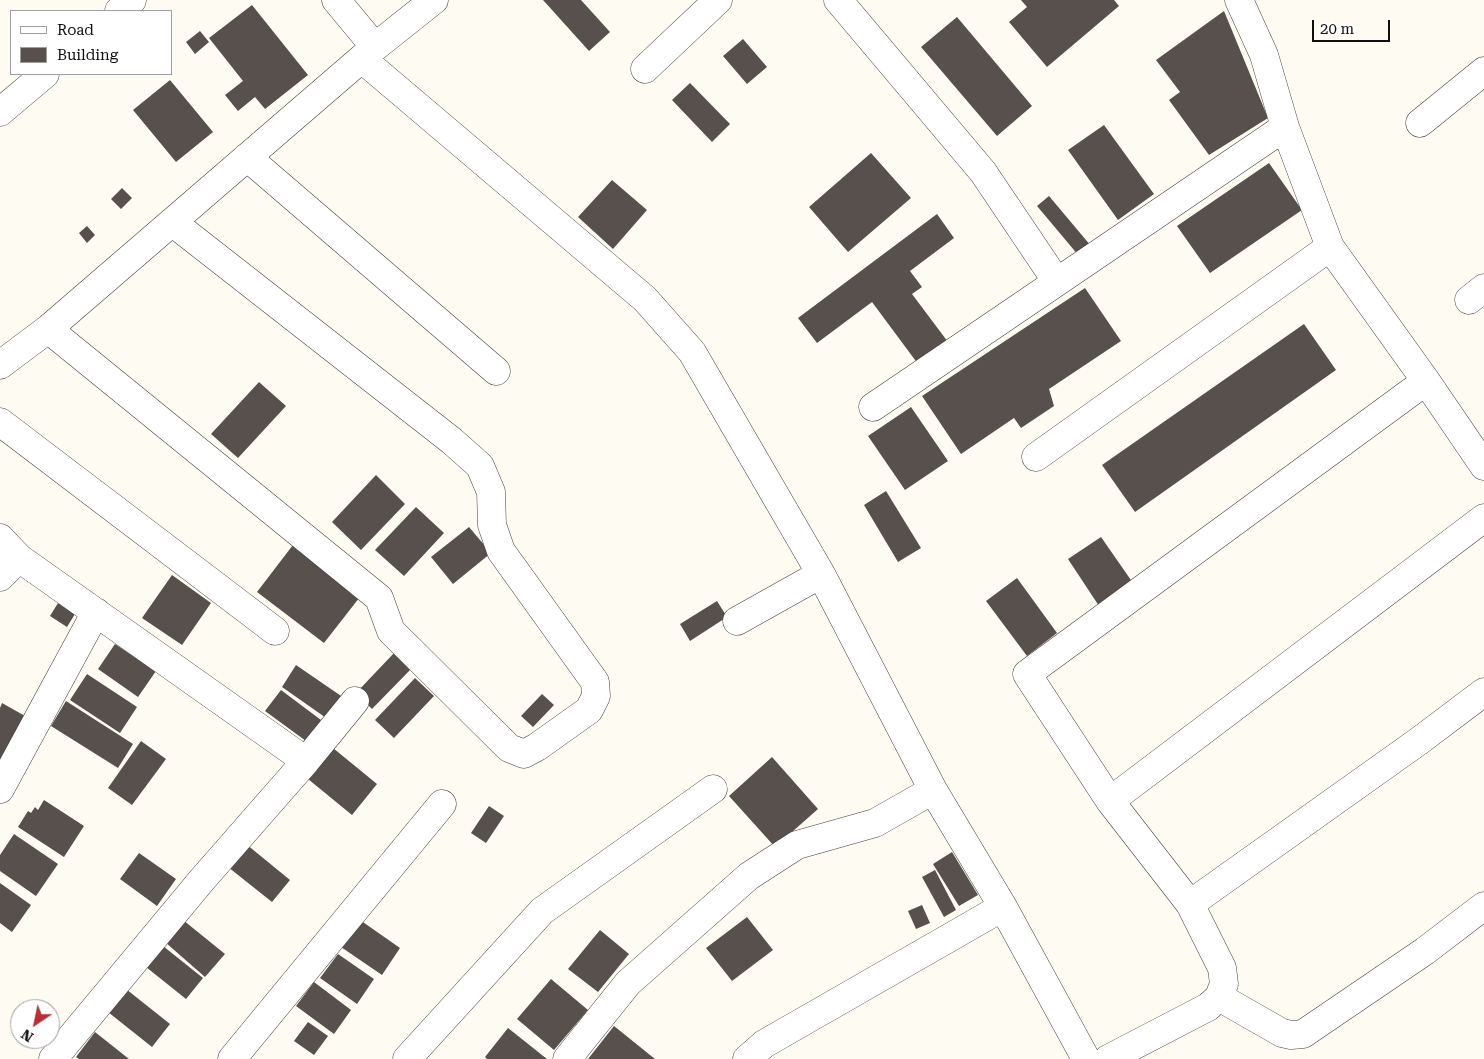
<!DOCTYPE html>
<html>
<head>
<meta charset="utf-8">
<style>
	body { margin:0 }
	#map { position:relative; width:1484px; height:1059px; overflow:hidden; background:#fefbf2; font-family:"Roboto Serif",serif }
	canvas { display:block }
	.legend { position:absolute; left:10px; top:10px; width:162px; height:65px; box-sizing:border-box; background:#fff; border:1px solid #9f9f9f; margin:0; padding:6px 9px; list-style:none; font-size:15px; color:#0f0f0f }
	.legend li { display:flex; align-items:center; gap:10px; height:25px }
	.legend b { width:25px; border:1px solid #9f9f9f }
	.north { position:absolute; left:10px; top:999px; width:50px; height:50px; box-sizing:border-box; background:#fff; border:1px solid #9f9f9f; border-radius:50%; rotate:214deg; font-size:14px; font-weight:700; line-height:20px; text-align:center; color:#0f0f0f }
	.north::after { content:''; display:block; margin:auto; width:18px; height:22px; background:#b82e39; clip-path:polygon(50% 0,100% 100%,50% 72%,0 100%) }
	.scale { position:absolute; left:1312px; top:20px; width:78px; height:22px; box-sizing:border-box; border:2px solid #0f0f0f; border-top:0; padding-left:6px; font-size:15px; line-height:18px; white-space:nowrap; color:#0f0f0f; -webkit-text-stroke:4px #fff; paint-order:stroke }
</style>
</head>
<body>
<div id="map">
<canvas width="1484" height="1059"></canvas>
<ul class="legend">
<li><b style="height:6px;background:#fff"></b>Road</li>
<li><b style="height:14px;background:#57504c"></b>Building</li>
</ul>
<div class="north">N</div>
<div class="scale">20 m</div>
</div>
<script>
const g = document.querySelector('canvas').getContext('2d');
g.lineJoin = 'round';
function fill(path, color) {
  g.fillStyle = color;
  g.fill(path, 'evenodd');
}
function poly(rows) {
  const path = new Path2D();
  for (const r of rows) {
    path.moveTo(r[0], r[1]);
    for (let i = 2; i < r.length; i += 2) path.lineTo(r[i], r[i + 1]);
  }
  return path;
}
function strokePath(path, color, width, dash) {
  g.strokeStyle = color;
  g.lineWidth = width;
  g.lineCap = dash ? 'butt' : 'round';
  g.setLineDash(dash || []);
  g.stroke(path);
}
fill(poly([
	[543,0,581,0,610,32,589,51],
	[1021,0,1114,0,1119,6,1047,67,1009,22,1027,7],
	[252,5,308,75,265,109,255,97,238,111,225,95,243,81,209,38],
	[1224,11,1268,118,1209,155,1169,100,1180,92,1156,60],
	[957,17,1032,106,997,136,921,47],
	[200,31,209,42,195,54,186,42],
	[743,39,767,67,747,84,723,56],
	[170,80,213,132,176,162,133,110],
	[690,83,730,124,712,142,672,100],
	[1104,125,1154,194,1118,220,1068,150],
	[871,153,911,198,848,252,809,207],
	[1269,163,1302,210,1210,273,1177,226],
	[612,180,647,210,613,249,578,217],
	[122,188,132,198,121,209,111,199],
	[1049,196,1091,246,1079,256,1037,206],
	[937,214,954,238,910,271,922,287,912,294,948,342,918,364,872,302,817,343,798,318],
	[87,226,95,235,87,243,79,233],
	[1085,288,1121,341,1049,389,1054,406,1021,428,1014,418,961,454,922,396],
	[1304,324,1336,370,1135,512,1102,465],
	[259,382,286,406,238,458,211,434],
	[911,407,948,461,905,490,868,436],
	[376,475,405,504,361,550,332,522],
	[886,491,921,548,898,562,864,505],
	[416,507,444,533,404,576,375,550],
	[469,527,491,553,453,584,431,557],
	[1101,537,1133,583,1099,606,1068,559],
	[296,541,363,593,324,643,257,592],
	[172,575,211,603,182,645,142,618],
	[1017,578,1057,633,1027,656,986,601],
	[717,601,727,617,690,641,680,624],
	[58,603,75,614,67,627,50,616],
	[115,644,156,671,138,697,98,669],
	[394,653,410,670,372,709,356,693],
	[296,665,344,698,329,720,282,687],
	[87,674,137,707,120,733,70,700],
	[415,678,434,696,394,738,375,720],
	[281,690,321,720,306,741,265,711],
	[542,694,554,705,533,727,521,716],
	[66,701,133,744,118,768,51,726],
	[2,703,25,716,0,761,0,708],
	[141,741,166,759,132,805,108,788],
	[333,748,377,784,352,815,308,779],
	[772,757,818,809,775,847,729,796],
	[44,800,84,826,64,857,18,827,28,811,31,813,35,807,38,810],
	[489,806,504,816,486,843,471,833],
	[14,834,58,864,36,896,0,871,0,855],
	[246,844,290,880,272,902,228,867],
	[952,852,978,895,959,906,933,864],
	[139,853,176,879,157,906,120,879],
	[935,870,956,910,944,917,922,877],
	[0,883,31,905,12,932,0,923],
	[922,905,930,923,916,929,908,911],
	[747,917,773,950,732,981,706,948],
	[183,920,225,954,205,977,165,942],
	[360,920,400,948,382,975,341,947],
	[600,930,629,954,598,992,568,969],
	[163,946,203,978,186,999,146,967],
	[338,954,374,979,357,1004,320,978],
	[551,979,588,1010,554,1050,517,1019],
	[314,982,351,1010,334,1034,296,1006],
	[126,989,170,1024,152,1047,108,1012],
	[308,1022,328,1036,314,1055,294,1041],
	[614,1026,655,1059,588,1059],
	[508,1028,547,1059,487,1059,485,1057],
	[95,1032,129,1059,79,1059,76,1057]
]), '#57504c');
const street = poly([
	[336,0,375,47],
	[838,0,983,172,1057,282],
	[1239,0,1264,55,1285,127,1330,247,1426,381,1484,466],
	[119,11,132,0],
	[362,59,645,299,692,352,821,574,933,790,1003,907,1086,1059],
	[645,69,718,0],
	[0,112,45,74],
	[1420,123,1484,71],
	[247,157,496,371],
	[1469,300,1484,288],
	[48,329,379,598,391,631,509,748,524,754,537,747,589,710,596,696,595,682,501,551,492,525,491,492,480,466,452,441,172,222],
	[0,365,48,329,375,47,434,0],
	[873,407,1285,127],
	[0,422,275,631],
	[1036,457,1330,247],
	[0,538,19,558,306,761],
	[0,577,19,558],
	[737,621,821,574],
	[0,789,96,612],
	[1110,801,1484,518],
	[1190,904,1110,801,1027,674,1426,381],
	[1219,997,1282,1033,1291,1035,1303,1034,1425,951,1484,906],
	[53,1059,201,881,306,761,355,701],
	[232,1059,442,804],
	[407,1059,542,911,713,789],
	[567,1059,628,983,749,876,797,845,875,823,933,790],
	[747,1059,764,1044,1003,907],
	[1108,1059,1208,1007,1219,997,1224,984,1222,968,1190,904,1419,741,1484,692]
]);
strokePath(street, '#424242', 29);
strokePath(street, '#fff', 28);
</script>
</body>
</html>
